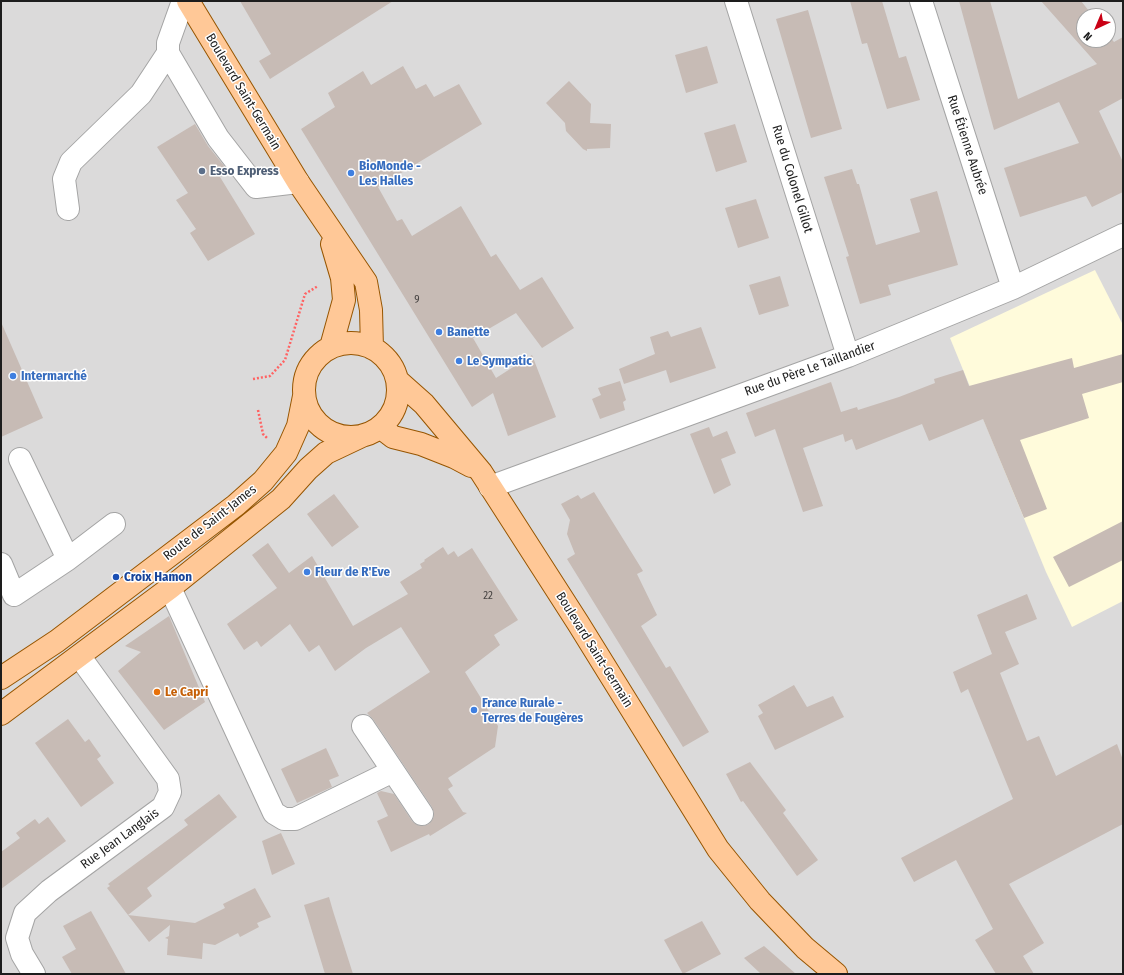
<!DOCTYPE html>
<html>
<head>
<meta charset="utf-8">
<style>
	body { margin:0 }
	#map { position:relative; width:1124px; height:975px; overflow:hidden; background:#efe9e2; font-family:"Fira Sans Condensed",sans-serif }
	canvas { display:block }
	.frame { position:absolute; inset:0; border:2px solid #1d1d1d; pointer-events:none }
	.north { position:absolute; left:1076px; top:8px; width:40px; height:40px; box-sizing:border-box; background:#fff; border:1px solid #a5a5a5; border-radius:50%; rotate:224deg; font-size:11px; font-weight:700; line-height:16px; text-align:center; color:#1d1d1d }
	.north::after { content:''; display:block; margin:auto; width:14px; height:18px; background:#ca0015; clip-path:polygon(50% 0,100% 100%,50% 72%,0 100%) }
</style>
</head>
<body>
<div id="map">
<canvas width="1124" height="975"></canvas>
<div class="frame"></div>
<div class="north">N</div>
</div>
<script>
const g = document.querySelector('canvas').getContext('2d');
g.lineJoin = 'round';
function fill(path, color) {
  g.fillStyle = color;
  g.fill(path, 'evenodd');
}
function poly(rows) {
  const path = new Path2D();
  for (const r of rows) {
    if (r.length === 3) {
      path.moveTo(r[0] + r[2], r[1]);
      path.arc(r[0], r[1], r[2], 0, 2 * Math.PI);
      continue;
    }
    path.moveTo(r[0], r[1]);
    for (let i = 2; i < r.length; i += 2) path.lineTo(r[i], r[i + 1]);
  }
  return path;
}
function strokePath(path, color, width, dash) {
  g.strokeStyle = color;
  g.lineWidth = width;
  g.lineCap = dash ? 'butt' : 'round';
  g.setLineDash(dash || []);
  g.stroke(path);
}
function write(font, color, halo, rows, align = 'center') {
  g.font = font + ' "Fira Sans Condensed",sans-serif';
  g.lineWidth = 3;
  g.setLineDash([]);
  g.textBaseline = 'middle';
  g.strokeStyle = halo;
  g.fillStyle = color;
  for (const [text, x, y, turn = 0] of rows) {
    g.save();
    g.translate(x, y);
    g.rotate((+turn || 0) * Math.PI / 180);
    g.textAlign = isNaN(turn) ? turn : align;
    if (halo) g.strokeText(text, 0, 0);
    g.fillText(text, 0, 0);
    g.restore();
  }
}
fill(poly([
	[1,1,1123,1,1123,974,1,974],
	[1084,16,1108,16,1108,40,1084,40]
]), '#dbdada');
fill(poly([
	[1095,270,1123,325,1123,601,1072,627,1046,572,950,338]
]), '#fffbdb');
fill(poly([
	[240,1,393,1,270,79,259,61,271,54],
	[850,1,882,1,899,58,906,56,920,100,887,109,867,43,862,44],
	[959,1,990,1,1018,99,1097,64,1041,1,1081,1,1093,16,1084,16,1084,40,1108,40,1108,35,1114,42,1123,37,1123,98,1099,111,1123,162,1123,192,1092,207,1086,196,1020,217,1004,168,1079,143,1059,102,994,130],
	[808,10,842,129,811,138,776,19],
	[707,46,718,83,686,93,675,55],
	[403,66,416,89,426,84,434,97,459,84,482,124,378,187,397,221,402,219,412,236,461,206,491,257,496,254,520,290,542,277,574,328,542,348,516,313,473,338,496,378,532,355,556,417,508,436,493,393,472,407,301,129,335,107,328,93,363,71,371,85],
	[569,81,591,104,590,123,611,124,610,148,587,149,587,151,583,149,566,131,565,123,546,103],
	[195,124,208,146,229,172,220,177,255,234,208,261,190,233,196,229,176,200,188,193,157,147],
	[735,124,747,162,716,172,704,133],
	[852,169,857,184,859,184,876,245,920,232,910,199,937,191,958,265,888,285,891,295,860,304,846,257,849,256,824,177],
	[756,199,769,238,738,248,725,208],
	[780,276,789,306,759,315,749,285],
	[1,322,43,418,1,437],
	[701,327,716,368,670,383,666,370,624,384,619,369,655,354,650,337,668,331,671,337],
	[1123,354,1123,382,1082,394,1089,418,1020,440,1047,509,1024,518,983,419,929,441,922,424,856,450,852,439,845,442,843,434,803,448,823,506,803,512,775,429,755,437,746,413,831,382,841,412,857,407,858,410,899,397,935,383,934,379,963,370,969,386,1072,358,1074,368],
	[620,381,626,400,623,402,625,410,600,419,592,399,601,395,598,388],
	[709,427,713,437,727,431,736,453,721,459,731,485,714,494,690,434],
	[594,492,643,571,637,574,657,615,641,626,666,668,670,666,709,732,683,747,567,559,575,554,567,534,570,520,561,504,578,495,581,499],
	[334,494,359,527,332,547,307,514],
	[1123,521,1123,560,1069,587,1053,557],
	[268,543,289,573,312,556,353,626,408,594,400,582,422,568,420,564,425,561,424,560,443,547,448,555,454,551,458,557,472,548,518,620,494,635,500,645,465,672,498,726,495,747,448,778,453,786,448,789,463,812,467,813,430,836,429,834,391,852,377,821,388,816,377,793,381,791,394,794,412,821,417,825,423,826,429,824,433,819,434,813,432,807,373,719,367,713,430,672,401,627,366,648,335,671,319,645,309,652,290,624,261,647,257,641,244,650,227,624,277,588,252,555],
	[1027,594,1037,619,1005,632,1019,664,1000,673,1027,741,1039,736,1056,776,1117,744,1123,760,1123,824,1009,884,1044,943,1023,956,1034,974,996,974,975,940,993,929,956,860,914,882,901,858,1013,799,968,689,961,693,953,672,992,654,977,615],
	[169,616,205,702,164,730,118,671,141,652,125,646],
	[794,685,807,707,833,696,844,717,775,750,758,716,763,713,758,705],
	[68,719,85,742,89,739,101,756,97,759,114,783,81,807,35,743],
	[326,748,339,776,329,780,332,787,297,803,281,769],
	[750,762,786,810,783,813,818,860,797,876,743,801,741,802,726,774],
	[219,794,237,817,147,888,152,896,128,915,195,923,225,908,223,904,255,888,271,917,257,923,259,927,240,937,238,933,215,945,203,943,202,959,167,955,168,939,165,938,169,936,170,925,149,942,107,888,110,886,108,884,188,825,184,820],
	[48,817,66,841,1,889,1,852,20,838,16,833,35,819,39,824],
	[281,833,295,864,272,875,262,841],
	[329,897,333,911,353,974,325,974,304,905],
	[91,911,105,936,126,974,72,974,62,957,76,949,63,926],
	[702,921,721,954,683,974,664,940],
	[764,946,796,974,761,974,744,958]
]), '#c7bbb5');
const minor = poly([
	[183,1,168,43,168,53,218,138,256,187,298,182],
	[736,1,848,356],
	[921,1,1013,288],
	[68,209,64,179,71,162,141,94,168,53],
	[20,459,68,559,114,524],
	[490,487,848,356,1013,288,1123,235],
	[1,564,14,595,68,559],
	[170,588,274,813,284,819,295,819,393,771],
	[363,726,422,814],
	[34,974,22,954,17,938,25,913,49,891,163,807,170,792,168,779,80,657]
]);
const major = poly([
	[188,1,298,182,366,282,371,310,372,348],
	[351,390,47],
	[331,347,344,300,342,278,332,244],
	[397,380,424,404,481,472,578,623,718,849,760,901,805,948,836,974],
	[380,427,393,437,421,444,454,457,471,466],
	[1,678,57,641,236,505,263,481,286,453,298,426,304,396],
	[1,714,170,588,281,499,308,469,326,453,364,435]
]);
strokePath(minor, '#a4a4a4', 24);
strokePath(major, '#965500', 24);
strokePath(poly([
	[253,379,270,376,285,360,305,294,318,286],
	[258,410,263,434,267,438]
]), '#ff6363', 2.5, [2, 2]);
strokePath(minor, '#fff', 22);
strokePath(major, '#ffc897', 22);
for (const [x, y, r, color] of [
	[202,171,4,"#5c6f8a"],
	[351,173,4,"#3f7fe0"],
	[439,332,4,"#3f7fe0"],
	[459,361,4,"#3f7fe0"],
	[13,376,4,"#3f7fe0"],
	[307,572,4,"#3f7fe0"],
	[116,577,4,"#1a4fb4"],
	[157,692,4,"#e8710a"],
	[474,710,4,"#3f7fe0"]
]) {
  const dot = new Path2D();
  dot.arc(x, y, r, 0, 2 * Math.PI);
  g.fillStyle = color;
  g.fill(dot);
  strokePath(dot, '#fff', 1.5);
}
write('11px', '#484443', null, [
	["9",417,300],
	["22",488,596]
]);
write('13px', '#1d1d1d', '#fff', [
	["Boulevard Saint-Germain",243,92,59],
	["Rue Étienne Aubrée",967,145,72],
	["Rue du Colonel Gillot",792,179,73],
	["Rue du Père Le Taillandier",810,369,-20],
	["Route de Saint-James",210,523,-38],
	["Boulevard Saint-Germain",594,650,58],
	["Rue Jean Langlais",120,839,-36]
]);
write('bold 13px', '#366cbe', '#fff', [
	["BioMonde -",359,166],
	["Les Halles",359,181],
	["Banette",447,332],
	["Le Sympatic",467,361],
	["Intermarché",21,376],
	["Fleur de R'Eve",315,572],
	["France Rurale -",482,703],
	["Terres de Fougères",482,718]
], 'left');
write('bold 13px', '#4e5e75', '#fff', [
	["Esso Express",210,171]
], 'left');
write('bold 13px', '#164399', '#fff', [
	["Croix Hamon",124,577]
], 'left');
write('bold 13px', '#c56008', '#fff', [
	["Le Capri",165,692]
], 'left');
</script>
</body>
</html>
